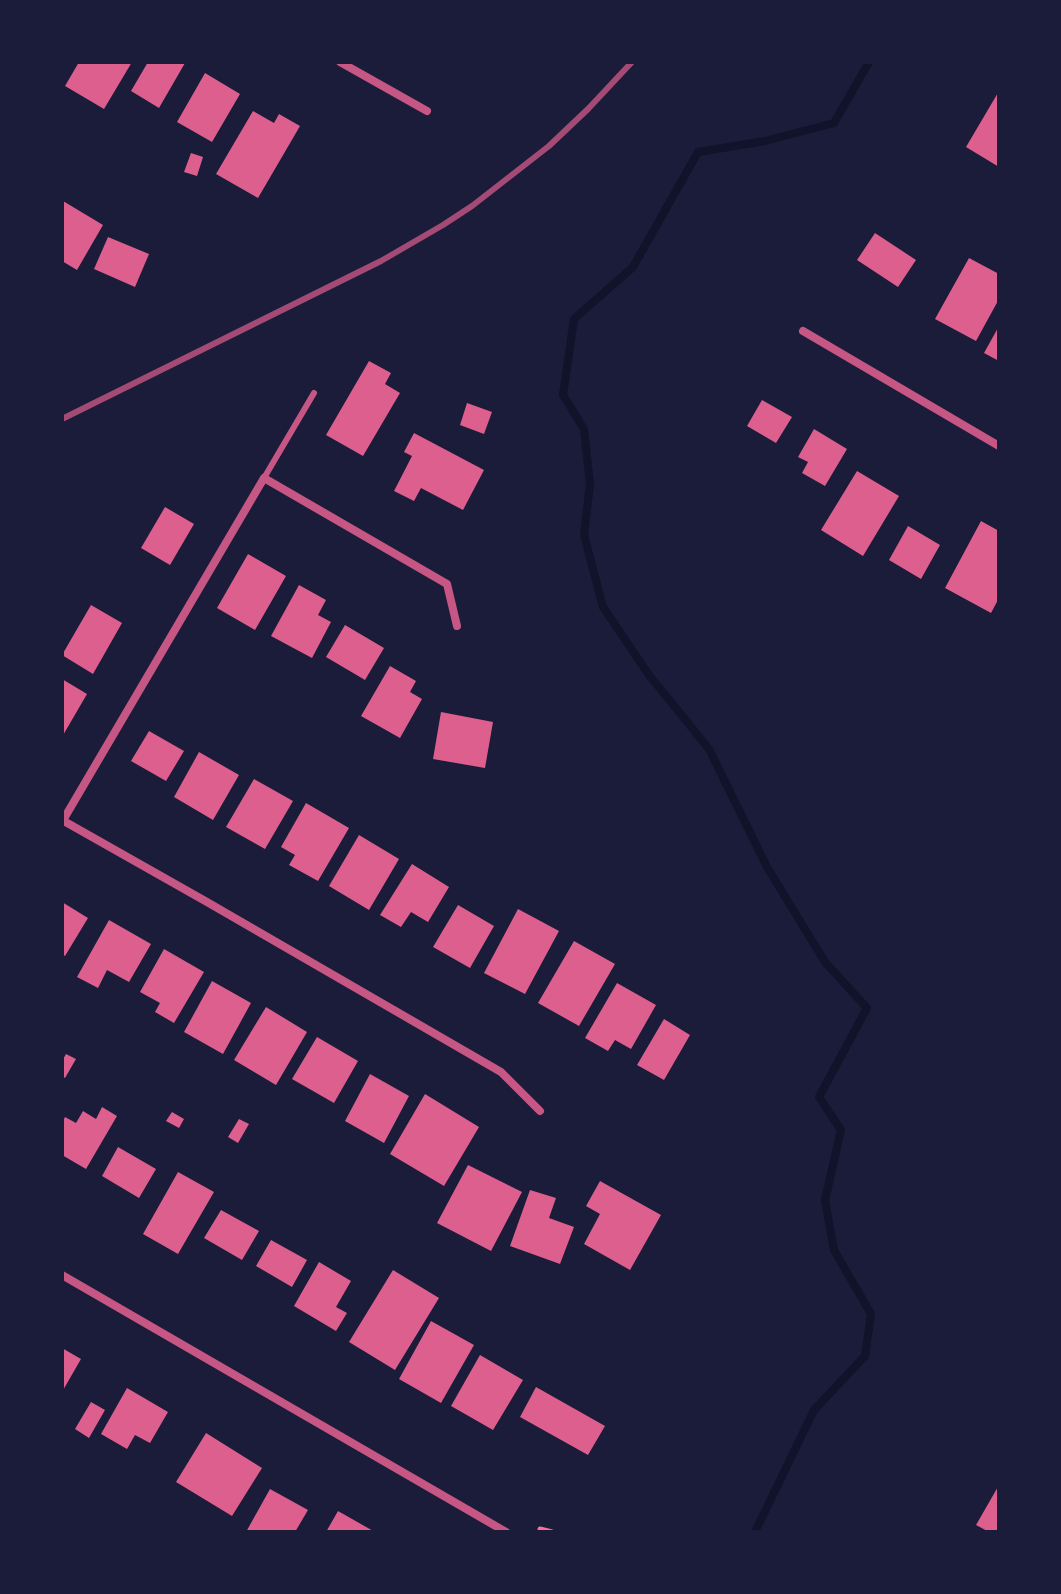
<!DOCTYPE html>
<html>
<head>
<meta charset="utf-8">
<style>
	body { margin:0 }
	#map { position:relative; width:1061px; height:1594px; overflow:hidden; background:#1b1b3a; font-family:Lora,serif }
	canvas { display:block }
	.frame { position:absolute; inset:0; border:64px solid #1b1b3a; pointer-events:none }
</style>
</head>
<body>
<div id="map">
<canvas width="1061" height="1594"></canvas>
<div class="frame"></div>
</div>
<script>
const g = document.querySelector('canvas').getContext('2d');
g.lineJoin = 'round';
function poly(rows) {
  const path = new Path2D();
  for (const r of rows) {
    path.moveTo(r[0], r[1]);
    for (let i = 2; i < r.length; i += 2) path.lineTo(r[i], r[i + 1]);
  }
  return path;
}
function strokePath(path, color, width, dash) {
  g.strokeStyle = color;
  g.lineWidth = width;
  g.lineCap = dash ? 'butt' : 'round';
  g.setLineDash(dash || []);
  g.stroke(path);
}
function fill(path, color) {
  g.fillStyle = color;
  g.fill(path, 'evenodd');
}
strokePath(poly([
	[755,1532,814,1410,865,1356,871,1314,834,1250,825,1200,841,1130,819,1097,867,1008,825,962,767,867,709,749,649,675,603,607,584,535,590,484,584,429,563,395,574,319,633,267,698,152,765,141,834,123,869,62]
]), '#12122b', 8);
fill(poly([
	[79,62,132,62,104,109,65,86],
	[148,62,185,63,159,108,131,91],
	[205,73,240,94,212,142,177,122],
	[999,91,999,167,966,147],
	[253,111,274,123,279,114,300,126,258,198,216,174],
	[191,153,203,157,197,176,184,172],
	[63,201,103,225,77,270,62,261],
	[875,233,916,260,898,287,857,260],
	[108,237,149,254,135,287,94,269],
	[969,258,999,274,999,299,976,341,935,319],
	[999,326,999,361,984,353],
	[369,361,391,373,385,384,400,393,363,456,326,435],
	[762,400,792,417,776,443,747,426],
	[467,403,492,412,484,434,460,425],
	[814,429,847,449,825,486,802,473,808,462,798,457],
	[414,433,484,470,463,510,421,488,414,501,394,491,412,456,404,452],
	[857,471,899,496,863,556,821,530],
	[165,507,194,524,170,565,141,548],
	[981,521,999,531,999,598,991,613,945,588],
	[908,526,940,545,921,579,889,560],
	[248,554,286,576,255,630,217,608],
	[299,585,326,600,318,615,331,622,312,658,271,636],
	[91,605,122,623,93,674,62,655],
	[345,625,384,648,365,680,326,657],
	[390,666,416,681,410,692,422,699,400,738,361,716],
	[62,679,87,694,62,737],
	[441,712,493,722,485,768,433,759],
	[149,731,184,751,166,781,131,761],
	[199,752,239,775,213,820,174,797],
	[254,779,293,801,265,849,226,827],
	[306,803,349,828,318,881,289,865,295,855,281,847],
	[359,835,399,859,369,910,329,886],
	[412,864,449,887,428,922,411,912,401,927,380,915],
	[62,902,88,918,65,956,62,954],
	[458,905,494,926,470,968,433,947],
	[518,909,559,931,525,994,484,973],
	[109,920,151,944,129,982,107,970,98,988,77,977],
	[574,941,615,964,579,1026,538,1003],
	[164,949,204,972,174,1023,155,1012,160,1003,140,992],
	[212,981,251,1003,223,1054,184,1032],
	[617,983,656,1005,631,1049,615,1040,608,1051,585,1038],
	[266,1007,307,1032,276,1085,234,1060],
	[664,1019,690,1035,664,1080,637,1065],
	[317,1037,358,1061,334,1103,292,1079],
	[66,1054,76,1059,65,1078,62,1076,62,1061],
	[370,1074,409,1096,384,1143,345,1121],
	[425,1094,479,1127,444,1186,390,1154],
	[102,1107,117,1116,86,1169,62,1155,62,1123,65,1117,76,1123,83,1111,96,1119],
	[172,1112,184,1119,179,1128,166,1121],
	[239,1119,249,1124,238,1143,228,1137],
	[118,1147,156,1169,139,1198,102,1176],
	[468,1165,522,1192,491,1251,437,1223],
	[178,1172,214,1192,178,1254,143,1234],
	[600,1181,661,1215,630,1270,584,1244,600,1214,586,1206],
	[530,1190,556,1198,549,1218,574,1227,560,1264,510,1246],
	[221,1210,259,1231,242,1260,204,1238],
	[271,1240,307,1260,292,1287,256,1266],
	[319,1262,351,1281,336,1307,347,1313,336,1331,294,1306],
	[393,1270,439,1298,395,1370,349,1342],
	[431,1321,474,1345,441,1403,399,1379],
	[62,1348,81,1359,62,1392],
	[480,1355,523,1380,493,1430,451,1406],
	[536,1387,605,1426,588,1455,520,1417],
	[127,1388,168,1412,150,1443,135,1435,127,1449,101,1434],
	[91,1402,105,1410,89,1438,75,1429],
	[206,1433,262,1468,232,1516,176,1482],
	[999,1485,999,1532,989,1532,976,1525],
	[270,1489,308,1510,295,1532,246,1532],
	[338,1511,375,1532,326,1532]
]), '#dd5f8e');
strokePath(poly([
	[540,1529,552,1532]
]), '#ff6b9d', 5);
strokePath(poly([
	[264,478,314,393]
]), '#c65784', 6);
strokePath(poly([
	[340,62,427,111],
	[803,331,999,446],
	[62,820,207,902,501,1072,540,1111],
	[62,822,264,478,447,584,457,626],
	[62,1275,506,1532]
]), '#c65784', 8);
strokePath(poly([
	[62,419,381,261,443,225,472,206,549,146,588,109,632,62]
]), '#a44b75', 6);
</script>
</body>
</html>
